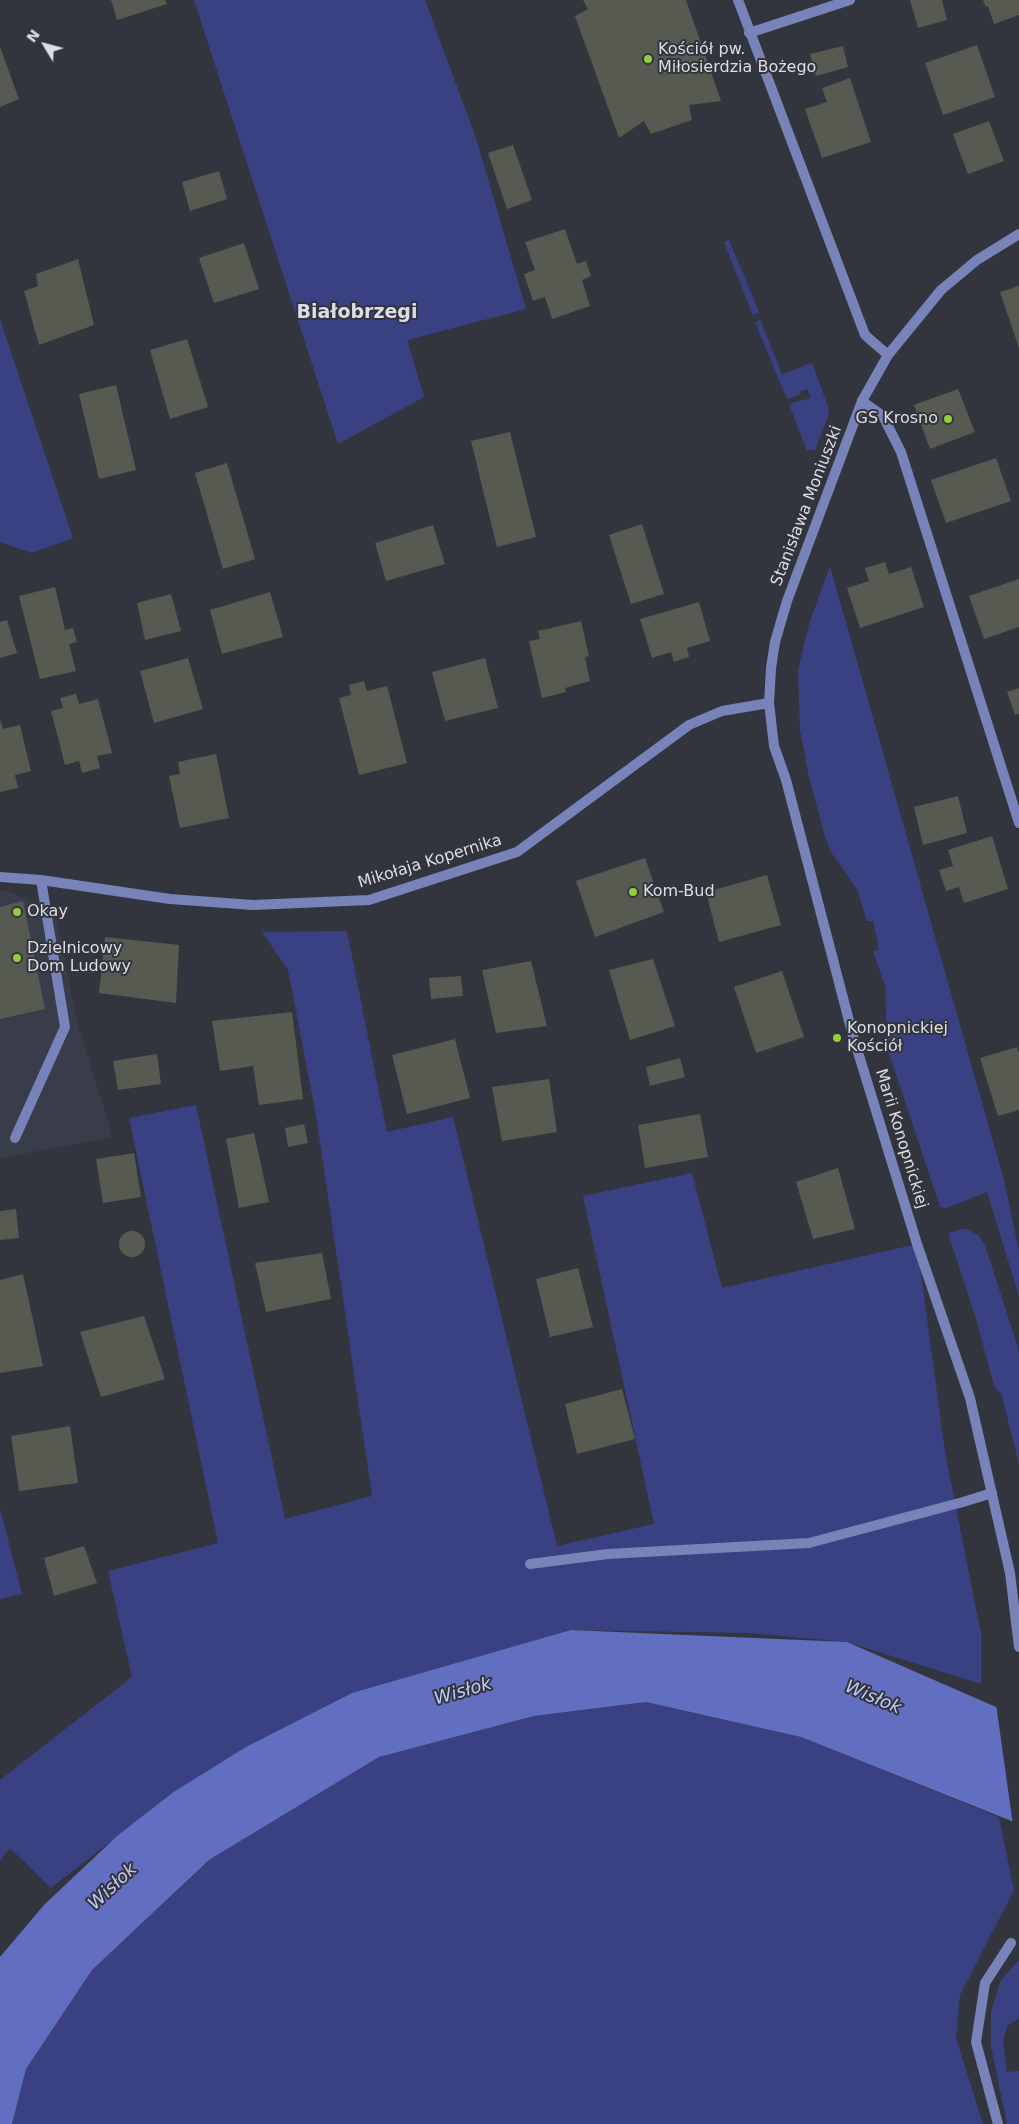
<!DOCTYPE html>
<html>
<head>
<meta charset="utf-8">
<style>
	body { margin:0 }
	#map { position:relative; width:1019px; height:2124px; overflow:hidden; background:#33353e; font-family:"DejaVu Sans",sans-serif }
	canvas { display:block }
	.north { position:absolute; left:20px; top:20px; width:50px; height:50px; -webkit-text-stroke:4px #33353e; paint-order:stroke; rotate:307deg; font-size:14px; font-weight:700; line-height:20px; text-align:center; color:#dddee3 }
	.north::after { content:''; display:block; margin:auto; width:18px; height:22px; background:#dddee3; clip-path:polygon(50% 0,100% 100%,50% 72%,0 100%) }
</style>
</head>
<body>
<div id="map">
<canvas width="1019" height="2124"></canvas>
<div class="north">N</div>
</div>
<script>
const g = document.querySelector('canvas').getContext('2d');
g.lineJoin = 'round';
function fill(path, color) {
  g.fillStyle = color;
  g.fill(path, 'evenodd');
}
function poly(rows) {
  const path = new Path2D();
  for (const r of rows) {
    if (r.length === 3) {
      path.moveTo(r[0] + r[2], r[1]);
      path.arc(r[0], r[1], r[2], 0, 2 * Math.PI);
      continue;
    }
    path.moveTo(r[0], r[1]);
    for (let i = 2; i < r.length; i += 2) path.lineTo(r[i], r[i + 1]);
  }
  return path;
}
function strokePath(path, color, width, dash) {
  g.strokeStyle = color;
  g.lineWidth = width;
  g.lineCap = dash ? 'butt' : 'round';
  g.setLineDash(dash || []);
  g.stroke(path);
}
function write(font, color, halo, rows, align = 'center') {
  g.font = font + ' "DejaVu Sans",sans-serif';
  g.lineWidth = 4;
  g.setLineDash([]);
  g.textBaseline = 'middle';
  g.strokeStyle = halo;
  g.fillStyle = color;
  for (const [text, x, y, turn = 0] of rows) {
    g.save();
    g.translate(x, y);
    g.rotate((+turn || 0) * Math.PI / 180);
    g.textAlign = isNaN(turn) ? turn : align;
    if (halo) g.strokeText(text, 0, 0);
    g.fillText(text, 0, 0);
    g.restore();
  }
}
fill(poly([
	[0,891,7,891,55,911,78,1026,113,1137,0,1158]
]), '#393c4b');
fill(poly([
	[194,0,425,0,476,138,526,309,407,340,424,397,338,444],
	[729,240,759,312,758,313,753,315,724,242],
	[0,319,73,538,32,553,0,542],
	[760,320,782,374,812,363,828,406,829,414,815,450,807,450,806,448,789,404,811,398,807,389,799,392,800,395,787,399,755,322],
	[830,566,1004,1180,1019,1251,1019,1296,987,1192,947,1208,940,1207,887,1047,885,986,873,951,879,950,873,921,867,921,857,889,831,852,825,837,809,777,800,730,798,670,809,624],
	[347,931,387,1132,453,1117,557,1546,654,1524,583,1196,692,1173,722,1288,917,1244,945,1452,981,1634,981,1684,847,1642,748,1633,571,1630,172,1793,51,1888,10,1848,0,1861,0,1780,132,1677,108,1571,218,1543,129,1118,196,1105,285,1519,372,1496,316,1115,288,970,262,932],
	[962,1229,967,1229,979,1236,985,1245,1019,1351,1019,1464,1002,1396,994,1385,976,1319,948,1233],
	[0,1508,22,1594,0,1599],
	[646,1702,801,1737,999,1817,1014,1890,960,1995,956,2038,983,2124,12,2124,26,2069,92,1970,209,1860,379,1757,534,1716],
	[1019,1960,1019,2019,1007,2026,1003,2041,1007,2072,1019,2071,1019,2124,1007,2124,991,2046,991,2011,1001,1980]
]), '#394182');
fill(poly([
	[571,1630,847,1642,1019,1717,1019,1824,801,1737,646,1702,534,1716,379,1757,209,1860,92,1970,26,2069,12,2124,0,2124,0,1957,44,1905,117,1836,172,1793,246,1747,352,1693]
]), '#626ebf');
fill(poly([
	[996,1704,1019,1714,1019,1827,1013,1825]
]), '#33353e');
fill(poly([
	[111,0,165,0,167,4,117,20],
	[583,0,686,0,721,101,689,105,692,120,651,134,644,121,619,138,575,16,588,9],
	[910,0,942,0,947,20,918,28],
	[983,0,1019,0,1019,15,994,24,988,6,986,7],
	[977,45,995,97,943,115,925,63],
	[843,46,848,67,816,76,810,54],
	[0,47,19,99,0,107],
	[850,78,871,142,822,158,805,109,827,102,822,88],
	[989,121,1004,161,968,174,953,134],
	[513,145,532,200,507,209,488,153],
	[219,171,227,199,190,211,182,182],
	[565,229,577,264,586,261,591,276,582,280,590,306,552,319,545,297,533,301,524,274,535,270,525,242],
	[244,243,259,289,214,303,199,258],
	[78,259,94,325,39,345,24,291,38,286,36,274],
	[1019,286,1019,348,1000,292],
	[187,339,208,407,170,419,150,350],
	[116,385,136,470,99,479,79,394],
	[958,389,975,432,930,449,914,405],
	[510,432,536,537,497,547,471,441],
	[996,458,1011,501,946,523,931,480],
	[227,463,255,559,223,569,195,473],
	[642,524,664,594,631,604,609,535],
	[433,525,445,564,386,581,375,543],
	[885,562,889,574,911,567,924,607,860,628,847,588,869,581,865,568],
	[1019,579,1019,627,984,639,969,596],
	[55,587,65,630,73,628,77,642,69,644,76,671,40,679,19,596],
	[270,592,283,637,222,654,210,610],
	[171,594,181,631,145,640,137,603],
	[699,602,710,641,687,648,689,657,674,662,671,652,652,658,640,619],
	[7,620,17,653,0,658,0,622],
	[581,621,589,656,585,657,590,681,565,688,566,692,542,698,529,641,540,639,538,631],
	[188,658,203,709,154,723,140,671],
	[485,658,498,708,445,721,432,672],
	[364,681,367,691,387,686,407,763,359,775,339,698,351,695,349,685],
	[1019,688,1019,714,1015,715,1007,692],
	[76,694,79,704,98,699,112,753,97,756,100,768,82,773,79,761,65,765,51,711,63,708,60,698],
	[0,719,3,729,20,725,31,771,15,775,18,788,0,792],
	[216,754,229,818,180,828,169,776,180,774,178,762],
	[958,796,967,833,923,845,914,807],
	[992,836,1008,889,964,903,959,887,946,891,939,870,953,866,948,850],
	[645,858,664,912,595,937,576,881],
	[767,875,781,925,719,942,706,892],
	[23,901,45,1009,0,1019,0,907],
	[105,937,179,945,176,1003,99,993],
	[653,959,675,1026,630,1040,609,970],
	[531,961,547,1026,496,1033,482,970],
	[782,971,804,1037,756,1053,734,987],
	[461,976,463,996,431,999,429,978],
	[292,1012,303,1099,259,1105,253,1066,220,1071,212,1021],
	[455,1039,470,1098,407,1114,392,1055],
	[1017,1047,1019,1053,1019,1110,998,1116,980,1058],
	[157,1054,161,1084,118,1090,113,1061],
	[680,1058,685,1077,650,1086,646,1067],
	[549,1079,557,1132,502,1141,492,1087],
	[700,1114,708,1157,645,1168,638,1125],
	[304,1124,308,1143,288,1147,285,1128],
	[254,1133,269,1202,239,1208,226,1139],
	[134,1153,141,1197,103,1203,96,1159],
	[838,1168,855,1229,813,1239,796,1182],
	[16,1209,19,1238,0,1240,0,1211],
	[132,1244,13],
	[322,1253,331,1299,266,1312,255,1263],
	[578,1268,593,1327,550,1337,536,1279],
	[23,1274,43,1366,0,1373,0,1280],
	[144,1316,165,1379,101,1397,80,1332],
	[622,1389,635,1439,577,1454,565,1404],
	[70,1426,78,1483,19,1491,11,1436],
	[84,1546,97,1583,54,1596,44,1558]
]), '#565a51');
strokePath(poly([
	[738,0,865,335,888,355],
	[749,33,850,0],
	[862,401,883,416,901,452,1019,823],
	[15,1138,65,1027,41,880],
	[530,1564,608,1554,809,1543,963,1502,992,1493]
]), '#7883b9', 10);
strokePath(poly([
	[1019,234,977,260,941,290,888,355,862,401,787,601,775,642,771,668,769,703,774,746,786,780,853,1036,917,1244,970,1398,1010,1573,1019,1647],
	[0,877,41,880,170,899,253,905,369,900,517,852,689,725,722,711,769,703],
	[998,2124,976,2042,985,1983,1011,1943]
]), '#7883b9', 10);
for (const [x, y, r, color] of [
	[648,59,5,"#93cc3d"],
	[948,419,5,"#93cc3d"],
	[633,892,5,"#93cc3d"],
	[17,912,5,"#93cc3d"],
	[17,958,5,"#93cc3d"],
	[837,1038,5,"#93cc3d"]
]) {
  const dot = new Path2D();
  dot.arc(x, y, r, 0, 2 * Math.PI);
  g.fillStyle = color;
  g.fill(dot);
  strokePath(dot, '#33353e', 2);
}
write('16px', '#dddee3', '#33353e', [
	["Kościół pw.",658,50],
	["Miłosierdzia Bożego",658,68],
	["GS Krosno",938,419,"right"],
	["Kom-Bud",643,892],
	["Okay",27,912],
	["Dzielnicowy",27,949],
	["Dom Ludowy",27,967],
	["Konopnickiej",847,1029],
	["Kościół",847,1047]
], 'left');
write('16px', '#dddee3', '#33353e', [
	["Stanisława Moniuszki",807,506,-69],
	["Mikołaja Kopernika",430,862,-17],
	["Marii Konopnickiej",901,1139,73]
]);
write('italic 18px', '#c1caf6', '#33353e', [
	["Wisłok",463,1692,-16],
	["Wisłok",873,1698,23],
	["Wisłok",113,1887,-43]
]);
write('bold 19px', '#dddee3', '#33353e', [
	["Białobrzegi",357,313]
]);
</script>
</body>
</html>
